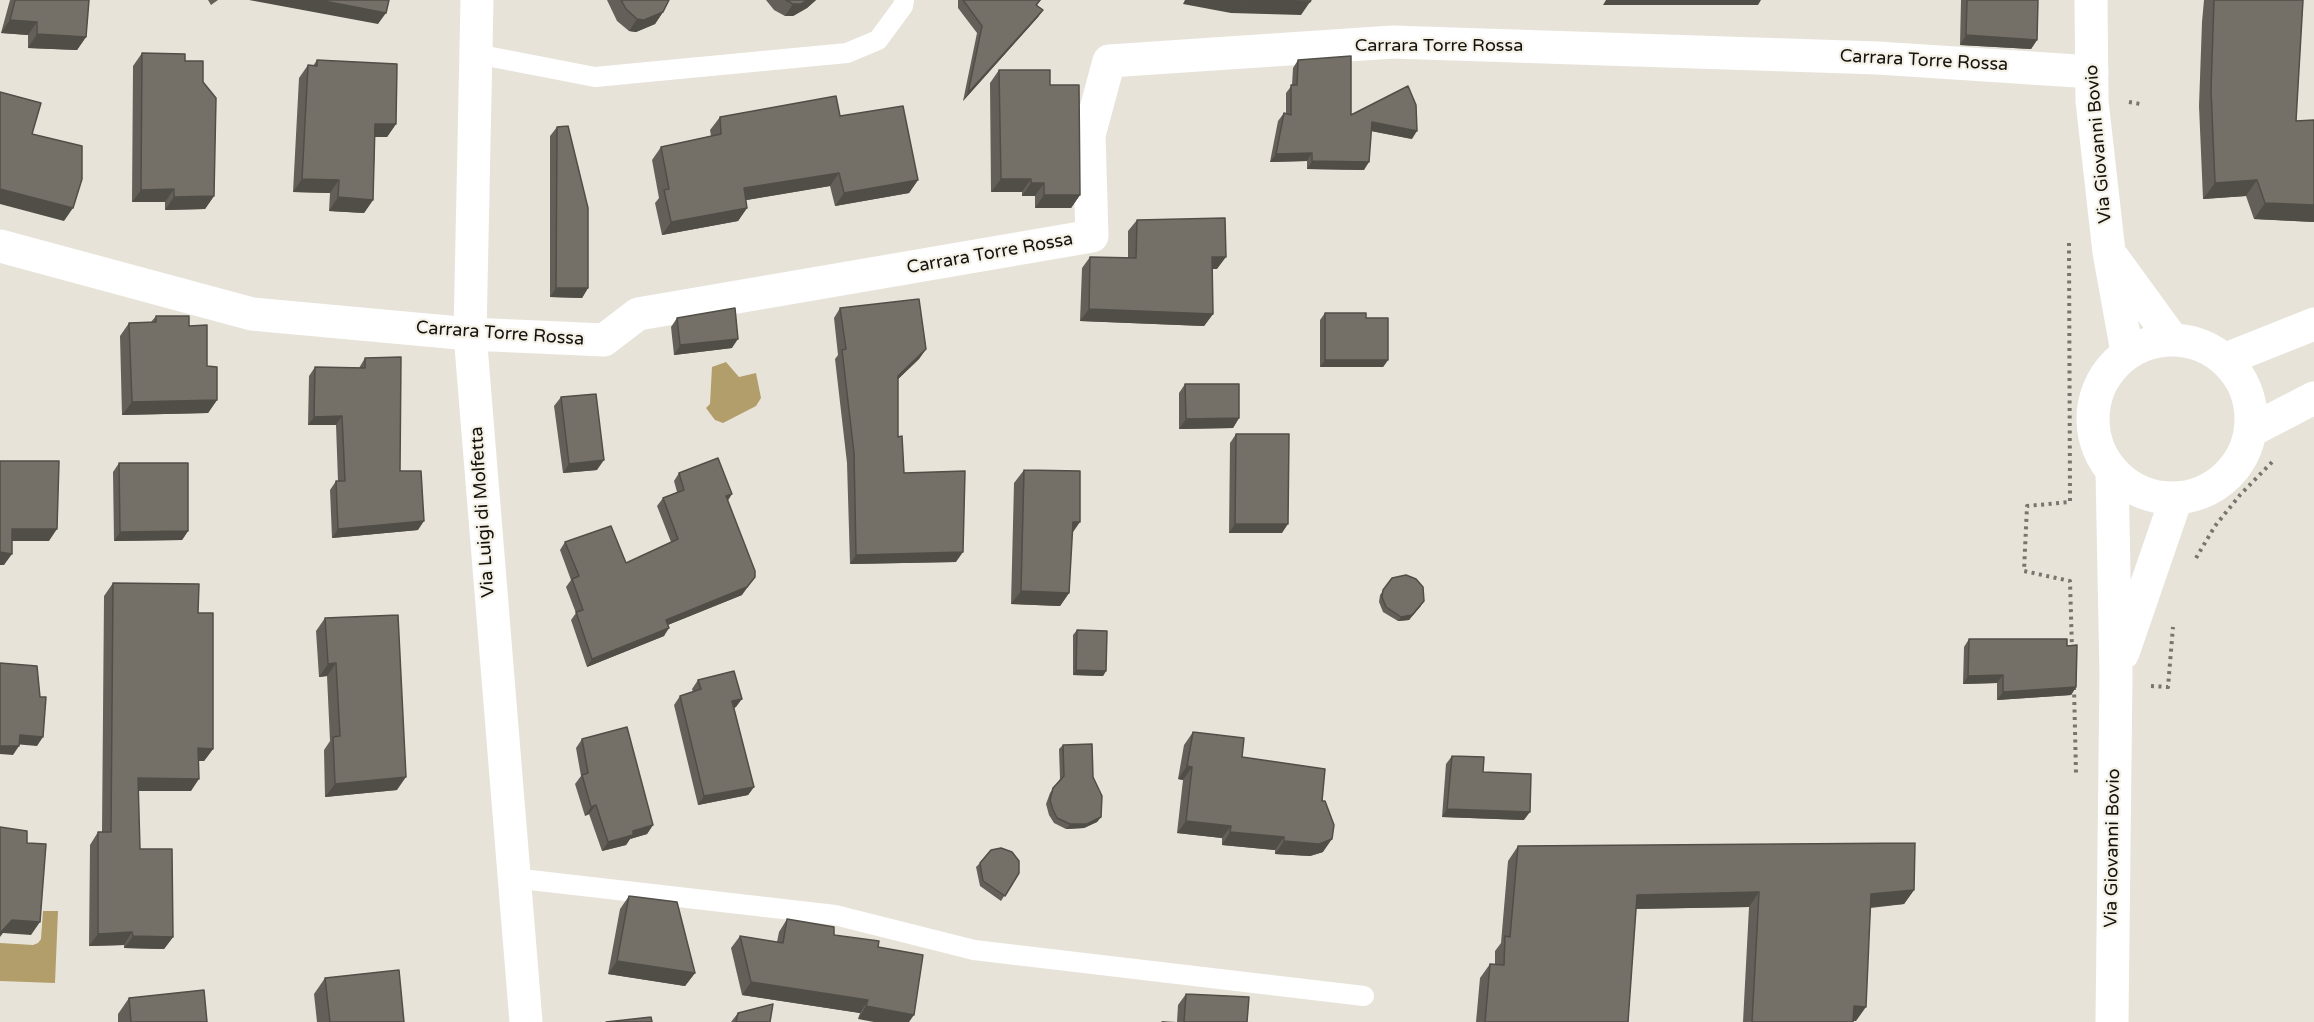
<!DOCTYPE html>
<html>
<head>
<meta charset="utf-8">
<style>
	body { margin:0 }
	canvas { display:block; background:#e7e3d9 }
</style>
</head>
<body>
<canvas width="2314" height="1022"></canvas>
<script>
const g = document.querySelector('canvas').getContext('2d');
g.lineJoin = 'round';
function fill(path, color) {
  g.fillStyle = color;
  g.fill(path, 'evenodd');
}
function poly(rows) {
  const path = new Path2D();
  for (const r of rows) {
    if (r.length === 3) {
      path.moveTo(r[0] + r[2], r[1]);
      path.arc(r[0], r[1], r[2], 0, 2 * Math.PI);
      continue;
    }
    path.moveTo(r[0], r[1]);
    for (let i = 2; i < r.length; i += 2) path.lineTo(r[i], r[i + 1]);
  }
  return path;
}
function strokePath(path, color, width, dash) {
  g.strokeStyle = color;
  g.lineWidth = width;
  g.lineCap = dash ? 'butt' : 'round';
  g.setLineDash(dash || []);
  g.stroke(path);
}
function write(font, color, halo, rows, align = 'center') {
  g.font = font + ' "Varela Round",sans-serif';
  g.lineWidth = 4.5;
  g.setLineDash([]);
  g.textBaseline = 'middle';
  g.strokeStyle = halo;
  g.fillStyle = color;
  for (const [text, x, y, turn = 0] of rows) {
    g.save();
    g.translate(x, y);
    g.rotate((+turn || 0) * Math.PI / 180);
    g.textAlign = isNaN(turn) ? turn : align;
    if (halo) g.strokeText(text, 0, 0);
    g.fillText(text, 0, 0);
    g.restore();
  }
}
fill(poly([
	[726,362,739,377,756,373,761,398,756,406,723,423,715,420,706,408,710,404,712,367],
	[43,911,58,911,55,983,0,981,0,943,33,945,38,943,41,939]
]), '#b29e6a');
strokePath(poly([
	[2129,102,2140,104],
	[2069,243,2070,502,2027,506,2024,571,2070,581,2072,650],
	[2196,558,2215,526,2240,495,2273,461],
	[2151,686,2168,687,2173,627],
	[2074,687,2076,773]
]), '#77756e', 4, [3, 4.5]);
strokePath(poly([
	[476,54,595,77,847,53,878,40,903,6,904,0],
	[513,878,835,915,974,950,1364,996]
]), '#fff', 20);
strokePath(poly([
	[477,0,470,334,526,1022],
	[0,246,252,314,470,334,604,340,638,314,1092,236,1089,135,1109,61,1393,42,1878,58,2092,72]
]), '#fff', 33);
strokePath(poly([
	[2091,0,2092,101,2109,252,2127,352],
	[2113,258,2172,339]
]), '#fff', 33);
strokePath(poly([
	[2172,419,79],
	[2226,359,2314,324],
	[2252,430,2314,398],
	[2123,653,2176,499],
	[2112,1022,2116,675,2112,471]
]), '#fff', 33);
fill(poly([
	[10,0,89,0,86,37,77,50,28,48,28,35,1,33],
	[208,0,218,0,211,5],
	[607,0,669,0,663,12,655,24,636,32,629,31,617,21],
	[766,0,816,0,807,8,793,16,785,16,774,10],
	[958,0,1041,0,1037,5,1043,10,1038,17,963,101,977,33,958,8],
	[1961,0,2038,0,2037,40,2031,49,1960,45],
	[2204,0,2303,0,2296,121,2314,222,2254,219,2246,196,2203,199,2199,106,2202,22],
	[142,53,185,61,203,82,214,196,205,209,165,210,165,202,132,202,133,66],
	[317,60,396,124,387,137,375,137,373,200,364,213,329,211,330,193,293,192,299,78,308,65,313,66],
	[1298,60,1351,115,1412,139,1371,131,1364,170,1307,169,1307,161,1270,162,1278,121,1284,113,1286,113,1286,93,1292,85,1293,68],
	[999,70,1050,85,1080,195,1071,208,1035,208,1035,196,1022,196,1022,192,991,192,990,83],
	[840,116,918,180,909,193,835,206,830,186,746,200,747,208,738,221,662,235,655,203,659,198,652,160,661,147,711,136,710,130,720,117],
	[557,127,588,288,582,298,550,297,550,136],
	[1137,220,1217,269,1212,269,1213,314,1204,326,1080,321,1082,268,1090,257,1128,258,1128,231],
	[840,308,926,349,919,359,898,379,898,437,904,473,956,562,850,564,847,463,835,359,838,355,834,318],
	[1325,313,1366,318,1388,360,1383,367,1320,367,1320,320],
	[156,316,189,326,207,366,217,400,208,413,122,415,120,336,129,323,151,322],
	[677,318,732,348,674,355,671,327],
	[365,358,418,530,332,538,330,490,336,481,338,481,336,425,308,425,309,376,315,367,359,368],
	[1185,384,1239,418,1233,428,1179,429,1179,393],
	[561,397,597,470,563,473,554,406],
	[1236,434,1282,533,1229,533,1230,443],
	[119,463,188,531,182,540,114,541,113,472],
	[1024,470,1072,532,1069,593,1060,606,1011,604,1014,483],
	[679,473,728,501,742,595,668,625,664,636,587,667,571,620,576,613,566,587,571,580,560,550,565,542,626,563,671,542,657,506,663,498,677,492,674,481],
	[1392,578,1421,606,1409,620,1398,621,1383,612,1379,602,1380,595],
	[113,583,198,613,213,749,204,761,198,761,191,791,138,791,140,849,173,937,164,949,124,948,124,945,89,946,90,845,98,832,102,832,104,596],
	[325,618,397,790,325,797,324,750,330,741,327,676,319,677,316,631],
	[1077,630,1106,671,1103,676,1073,675,1073,635],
	[1969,639,2067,646,2076,687,2071,695,1997,700,1997,683,1963,684,1964,647],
	[698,680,736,707,734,708,754,787,748,795,698,805,674,705,680,696,693,692,692,689],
	[1193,732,1322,801,1323,852,1310,856,1275,854,1275,850,1222,845,1222,838,1177,833,1183,780,1178,779,1184,745],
	[582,739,653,825,647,834,630,839,626,845,602,851,589,814,585,816,575,784,581,776,576,748],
	[1063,745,1093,777,1101,817,1097,822,1084,828,1066,829,1054,823,1049,815,1046,804,1050,793,1060,779,1059,749],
	[1452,756,1483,772,1524,820,1442,817,1446,764],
	[1518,846,1914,890,1904,904,1871,908,1856,1021,1743,1022,1749,907,1636,909,1628,1022,1476,1022,1480,978,1490,964,1495,964,1495,951,1501,943,1508,861],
	[980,863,1019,873,1001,901,980,886,976,867],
	[629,896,695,973,685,986,608,974,620,909],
	[787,919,834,935,878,947,923,955,858,1019,860,1013,742,995,731,948,740,936,777,942,779,932],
	[325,978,404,1022,317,1022,314,994],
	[1186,994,1247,1022,1161,1022,1162,1021,1177,1022,1178,1005],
	[129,998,207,1022,118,1022,118,1014],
	[738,1013,770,1022,731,1022]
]), '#646059');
fill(poly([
	[249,0,319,0,386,13,378,24],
	[808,0,816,0,807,8,793,16,785,16,793,4],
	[1185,0,1239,0,1310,2,1301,15,1231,13,1183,4],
	[1606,0,1761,0,1758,5,1603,5],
	[1043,10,1038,17,963,101,968,93],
	[663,12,655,24,636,32,629,31,637,19],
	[10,20,37,22,28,35,1,33],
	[37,34,86,37,77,50,28,48],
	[1966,35,2037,40,2031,49,1960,45],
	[1372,122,1417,131,1412,139,1366,130],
	[375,124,396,124,387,137,366,137],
	[1312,153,1307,161,1270,162,1276,154],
	[1312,161,1369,162,1364,170,1307,169],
	[839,173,830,186,735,202,744,188],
	[302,179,339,180,330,193,293,192],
	[1001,179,1031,179,1022,192,991,192],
	[918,180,909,193,835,206,844,193],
	[2257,180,2246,196,2203,199,2215,183],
	[1031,183,1044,183,1035,196,1022,196],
	[0,189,73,208,64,221,0,204],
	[174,189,165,202,132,202,141,190],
	[1044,195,1080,195,1071,208,1035,208],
	[214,196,205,209,165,210,174,197],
	[338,197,373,200,364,213,329,211],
	[2265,203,2314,205,2314,222,2254,219],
	[747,208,738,221,662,235,671,222],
	[1212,257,1226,257,1217,269,1204,269],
	[556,288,588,288,582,298,550,297],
	[1089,309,1213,314,1204,326,1080,321],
	[738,339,732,348,674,355,680,345],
	[926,349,919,359,891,386,898,376],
	[1325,360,1388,360,1383,367,1320,367],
	[217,400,208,413,122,415,132,402],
	[342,416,336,425,308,425,314,417],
	[1239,418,1233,428,1179,429,1186,419],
	[604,460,597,470,563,473,569,464],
	[732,494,727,502,726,496],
	[424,521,418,530,332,538,338,529],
	[1073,522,1080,522,1071,535],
	[1235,524,1288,524,1282,533,1229,533],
	[12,529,57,529,49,541,4,541],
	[188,531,182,540,114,541,120,532],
	[0,552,12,554,4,565,0,565],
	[963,552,956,562,850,564,856,555],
	[755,577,742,595,660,628,666,620],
	[1021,591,1069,593,1060,606,1011,604],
	[1424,601,1409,620,1398,621,1401,617],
	[669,628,664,636,587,667,592,659],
	[336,663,327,676,319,677,328,664],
	[1076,670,1106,671,1103,676,1073,675],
	[2003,675,1997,683,1963,684,1968,676],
	[2076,687,2071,695,1997,700,2003,692],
	[742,699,736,707,726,710,732,701],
	[20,735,43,737,37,746,14,744],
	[0,746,19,746,13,755,0,754],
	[198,748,213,749,204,761,189,761],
	[1187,766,1192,767,1183,780,1178,779],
	[406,777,397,790,325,797,335,784],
	[138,778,199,779,191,791,129,791],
	[754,787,748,795,698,805,704,796],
	[596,805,589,814,585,816,591,807],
	[1447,809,1530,812,1524,820,1442,817],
	[1101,817,1097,822,1084,828,1066,829,1070,824],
	[1186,821,1231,826,1222,838,1177,833],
	[653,825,647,834,630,839,626,845,602,851,608,842,633,831],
	[1230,832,1284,837,1275,850,1222,845],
	[1332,839,1323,852,1310,856,1275,854,1284,841],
	[1914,890,1904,904,1861,908,1871,894],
	[1759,892,1749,907,1626,909,1637,895],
	[12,920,40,922,31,935,3,933,0,937,0,933],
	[132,932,124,945,89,946,98,934],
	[133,936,173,937,164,949,124,948],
	[617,961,695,973,685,986,608,974],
	[751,982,868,1000,860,1013,742,995],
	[866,1006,914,1015,909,1022,874,1022,858,1019],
	[1854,1006,1866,1007,1856,1021,1844,1021]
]), '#514e48');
const building = poly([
	[15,0,89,0,86,37,37,34,37,22,10,20,15,0],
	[319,0,389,0,386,13,319,0],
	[621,0,669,0,663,12,644,20,637,19,626,9,621,0],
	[786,0,808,0,801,4,793,4,786,0],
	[963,0,1040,0,1036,5,1043,10,968,93,982,26,963,0],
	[1239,0,1311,0,1310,2,1239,0],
	[1967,0,2038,0,2037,40,1966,35,1967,0],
	[2214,0,2303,0,2296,121,2314,120,2314,205,2265,203,2257,180,2215,183,2211,90,2214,0],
	[142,53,185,54,185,61,203,61,203,82,216,98,214,196,174,197,174,189,141,190,142,53],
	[1351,56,1351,115,1408,86,1416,105,1417,131,1372,122,1369,162,1312,161,1312,153,1276,154,1284,113,1291,115,1291,85,1297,85,1298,60,1351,56],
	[317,60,397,64,396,124,375,124,373,200,338,197,339,180,302,179,308,65,317,66,317,60],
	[999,70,1050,70,1050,85,1079,85,1080,195,1044,195,1044,183,1031,183,1031,179,1001,179,999,70],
	[0,92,41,103,32,134,82,146,82,179,73,208,0,189,0,92],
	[836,96,840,116,903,106,918,180,844,193,839,173,744,188,747,208,671,222,664,190,669,189,661,147,721,134,720,117,836,96],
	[568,126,588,208,588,288,556,288,557,127,568,126],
	[1225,218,1226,257,1212,257,1213,314,1089,309,1090,257,1136,258,1137,220,1225,218],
	[919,299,926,349,898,376,898,437,902,436,904,473,965,471,963,552,856,555,854,453,842,350,846,349,840,308,919,299],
	[735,308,738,339,680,345,677,318,735,308],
	[1325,313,1366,313,1366,318,1388,318,1388,360,1325,360,1325,313],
	[156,316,189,316,189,326,207,325,207,366,217,367,217,400,132,402,129,323,156,322,156,316],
	[401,357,400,471,421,471,424,521,338,529,336,481,345,481,342,416,314,417,315,367,365,368,365,358,401,357],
	[1185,384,1239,384,1239,418,1186,419,1185,384],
	[596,394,604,460,569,464,561,397,596,394],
	[1236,434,1289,434,1288,524,1235,524,1236,434],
	[718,458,732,494,726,496,755,571,755,577,747,587,666,620,669,628,592,659,576,612,583,610,572,579,579,576,565,542,611,526,626,563,678,539,663,498,684,490,679,473,718,458],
	[0,461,59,461,57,529,12,529,12,554,0,552,0,461],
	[119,463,188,463,188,531,120,532,119,463],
	[1024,470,1080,471,1080,522,1073,522,1069,593,1021,591,1024,470],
	[1406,575,1416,579,1423,587,1424,601,1412,615,1401,617,1386,607,1382,597,1383,590,1392,578,1406,575],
	[113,583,199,584,198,613,213,613,213,749,198,748,199,779,138,778,140,849,172,849,173,937,133,936,132,932,98,934,98,832,111,832,113,583],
	[398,615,406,777,335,784,333,737,340,736,336,663,328,664,325,618,398,615],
	[1077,630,1107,631,1106,671,1076,670,1077,630],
	[1969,639,2067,639,2067,646,2077,645,2076,687,2003,692,2003,675,1968,676,1969,639],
	[0,663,37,666,40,697,46,697,43,737,20,735,19,746,0,746,0,663],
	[734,671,742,699,732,701,754,787,704,796,680,696,701,689,698,680,734,671],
	[627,727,653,825,633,831,633,835,608,842,596,805,591,807,582,775,588,773,582,739,627,727],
	[1193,732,1244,738,1242,757,1325,769,1322,801,1325,801,1334,825,1332,839,1319,844,1284,841,1284,837,1230,832,1231,826,1186,821,1192,767,1187,766,1193,732],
	[1092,744,1093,777,1102,796,1101,817,1087,824,1070,824,1057,818,1053,810,1050,800,1053,788,1064,776,1063,745,1092,744],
	[1452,756,1484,757,1483,772,1531,774,1530,812,1447,809,1452,756],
	[0,827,27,831,27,843,46,844,40,922,12,920,0,933,0,827],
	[1915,843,1914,890,1871,894,1866,1007,1854,1006,1853,1022,1752,1022,1759,892,1637,895,1628,1022,1485,1022,1490,964,1504,965,1505,936,1510,937,1518,846,1915,843],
	[1001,848,1012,852,1019,861,1019,873,1005,896,983,881,980,863,991,850,1001,848],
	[629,896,677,902,695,973,617,961,629,896],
	[787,919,834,927,834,935,879,941,878,947,923,955,914,1015,866,1006,868,1000,751,982,740,936,783,943,787,919],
	[399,970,404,1022,330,1022,325,978,399,970],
	[204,990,207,1022,131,1022,129,998,204,990],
	[1186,994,1249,997,1247,1022,1184,1022,1186,994],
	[773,1004,770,1022,736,1022,738,1013,773,1004],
	[651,1017,652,1022,606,1022,651,1017]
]);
fill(building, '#747067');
strokePath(building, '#514e48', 1.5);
write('18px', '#13120e', '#f5f1e6', [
	["Carrara Torre Rossa",1439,46],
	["Carrara Torre Rossa",1924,61,3],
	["Via Giovanni Bovio",2099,144,-95],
	["Carrara Torre Rossa",990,254,-10],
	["Carrara Torre Rossa",500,334,4],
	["Via Luigi di Molfetta",483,512,-94],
	["Via Giovanni Bovio",2113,848,-89]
]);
</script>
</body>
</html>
